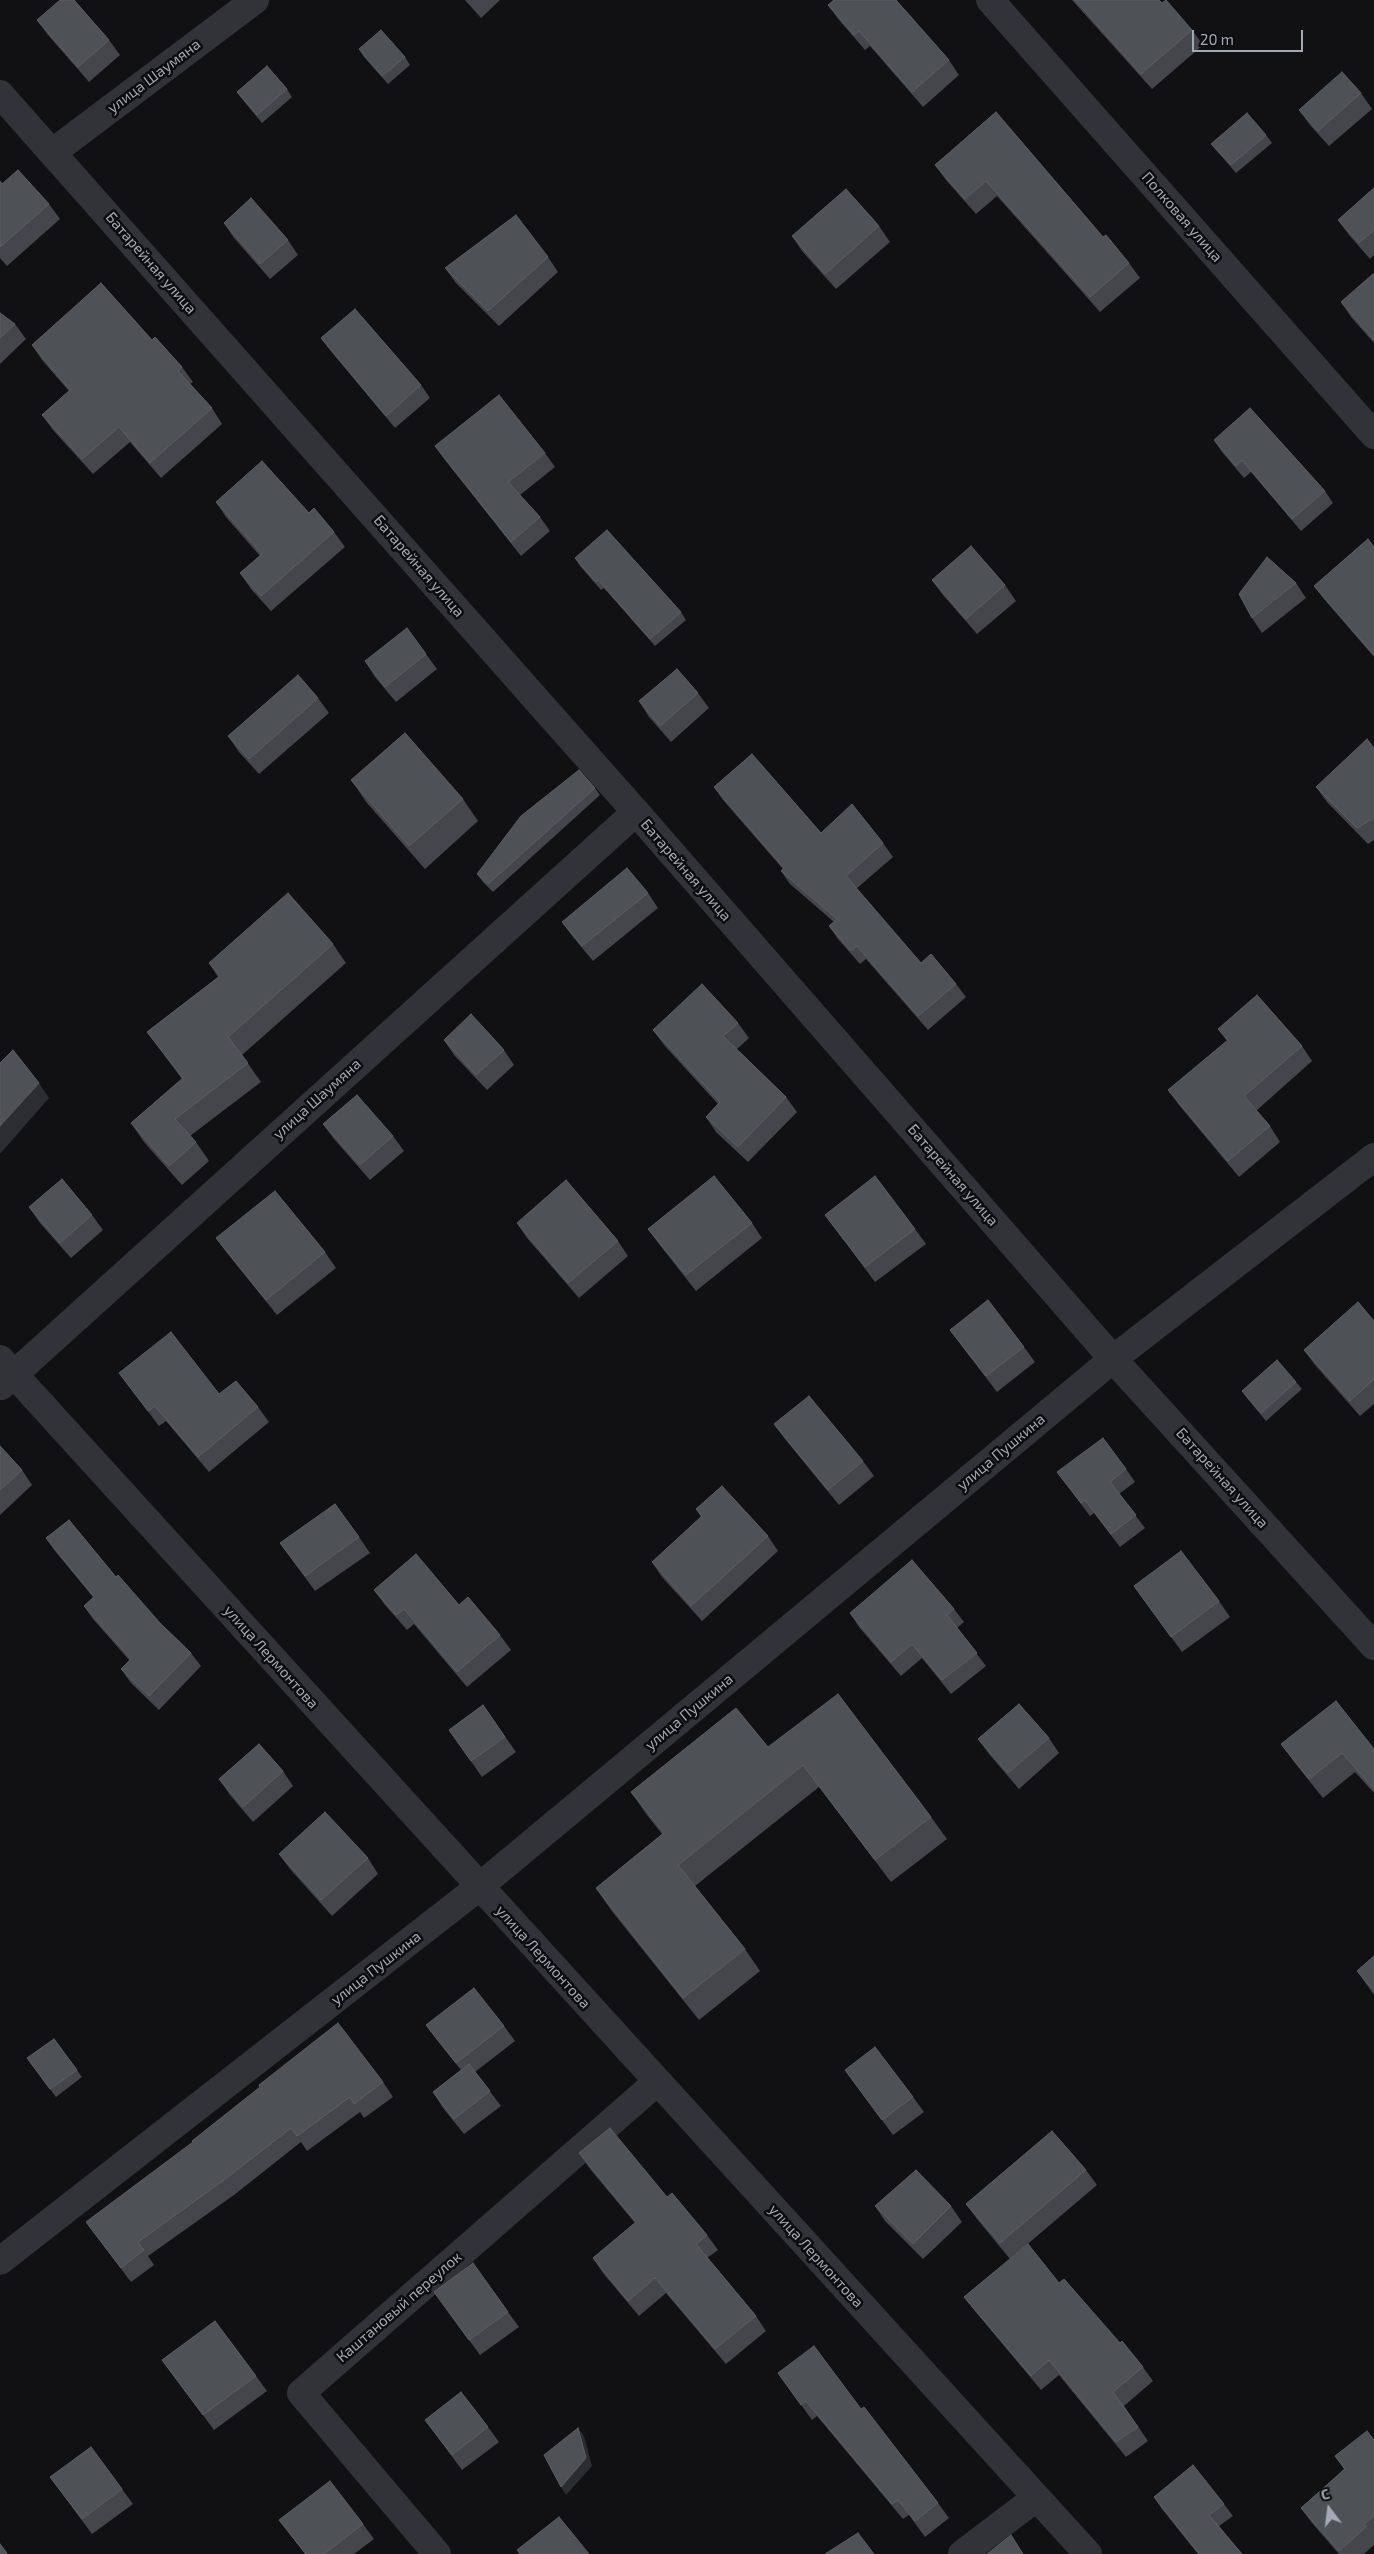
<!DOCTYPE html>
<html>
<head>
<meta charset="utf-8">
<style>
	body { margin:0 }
	#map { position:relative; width:1374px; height:2554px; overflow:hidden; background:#111113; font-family:"Exo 2",sans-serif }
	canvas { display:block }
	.north { position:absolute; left:1304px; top:2484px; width:50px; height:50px; -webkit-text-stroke:4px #0c0c0e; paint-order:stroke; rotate:345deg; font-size:14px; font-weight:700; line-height:20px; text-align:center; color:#a2a9b4 }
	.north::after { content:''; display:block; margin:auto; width:18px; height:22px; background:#a2a9b4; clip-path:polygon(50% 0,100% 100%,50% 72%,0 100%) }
	.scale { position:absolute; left:1192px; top:30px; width:111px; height:22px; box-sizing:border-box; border:2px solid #a2a9b4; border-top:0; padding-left:6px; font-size:15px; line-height:18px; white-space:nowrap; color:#a2a9b4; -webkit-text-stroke:4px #0c0c0e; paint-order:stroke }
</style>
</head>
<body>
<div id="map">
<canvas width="1374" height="2554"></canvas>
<div class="north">С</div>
<div class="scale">20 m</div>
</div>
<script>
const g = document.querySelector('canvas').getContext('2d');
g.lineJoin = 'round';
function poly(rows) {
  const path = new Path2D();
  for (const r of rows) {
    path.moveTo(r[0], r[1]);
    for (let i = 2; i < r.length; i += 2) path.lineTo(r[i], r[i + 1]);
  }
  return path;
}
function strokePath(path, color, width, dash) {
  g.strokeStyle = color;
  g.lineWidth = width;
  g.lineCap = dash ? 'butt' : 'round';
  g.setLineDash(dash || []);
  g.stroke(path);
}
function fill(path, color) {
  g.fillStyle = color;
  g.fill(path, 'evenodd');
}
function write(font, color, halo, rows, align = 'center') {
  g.font = font + ' "Exo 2",sans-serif';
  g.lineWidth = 5;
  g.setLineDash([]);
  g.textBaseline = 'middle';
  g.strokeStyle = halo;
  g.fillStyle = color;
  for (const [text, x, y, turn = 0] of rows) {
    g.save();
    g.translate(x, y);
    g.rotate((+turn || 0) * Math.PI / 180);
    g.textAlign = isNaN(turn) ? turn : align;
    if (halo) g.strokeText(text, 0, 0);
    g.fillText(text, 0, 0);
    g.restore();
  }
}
strokePath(poly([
	[990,0,1374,435],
	[0,94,636,812,1113,1359,1374,1646],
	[53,152,255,0],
	[0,1359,1088,2554],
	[1,1386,636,812],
	[0,2261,479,1887,1113,1359,1374,1157],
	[437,2554,301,2393,657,2082],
	[962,2554,1036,2498]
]), '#323338', 28);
fill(poly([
	[465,0,500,0,481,18],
	[1072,0,1159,0,1192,30,1203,45,1152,89],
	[828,5,949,60,959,75,923,107,870,46,865,50,839,20],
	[37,20,109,40,120,55,89,82,48,35],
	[359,49,405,57,410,65,388,84,364,57],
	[287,89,292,97,262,123,243,100,237,92],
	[1361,93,1372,109,1329,146,1310,125,1299,110],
	[996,112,1103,237,1129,263,1140,278,1100,312,997,196,976,214,946,180,935,165],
	[1266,135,1272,143,1236,173,1217,151,1211,144],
	[0,181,2,184,49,204,60,219,7,266,0,258],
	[1374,188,1374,255,1370,259,1349,235,1338,220],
	[224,223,288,240,298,255,270,279,234,238],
	[879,226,890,242,836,289,802,251,792,236],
	[548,257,558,272,499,326,456,283,445,268],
	[1374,275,1374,343,1351,317,1341,302],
	[0,313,15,324,26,339,0,364],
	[321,338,421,385,430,398,395,428,330,350],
	[152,340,182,367,193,382,190,384,212,408,222,424,161,478,130,442,93,474,53,430,42,415,69,391,42,360,32,345],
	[1214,440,1325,491,1333,503,1301,531,1251,472,1244,478,1222,452],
	[435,446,545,453,555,467,520,495,540,517,550,531,521,556,445,460],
	[216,502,309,513,334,532,345,547,271,611,251,589,240,573,260,556,226,517],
	[1374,547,1374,657,1324,599,1314,586],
	[575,558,681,612,686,620,655,646,604,588,601,590,580,566],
	[932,580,1005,585,1016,601,977,634,943,595],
	[1296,583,1306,598,1262,633,1252,618],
	[426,654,437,669,396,702,375,677,365,661],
	[698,693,709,708,671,742,649,717,639,701],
	[318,698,329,713,259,774,239,752,228,736],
	[1374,748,1374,840,1368,844,1327,802,1316,787],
	[351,780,463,799,478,821,425,869,367,803],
	[714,787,821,833,883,843,893,857,856,889,921,963,956,984,966,997,928,1030,866,959,860,964,838,939,829,926,834,922,790,884,781,871,783,869,723,800],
	[595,788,600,795,493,892,483,882,477,874],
	[648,893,658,908,593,961,573,937,562,922],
	[333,944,346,963,242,1055,261,1082,190,1136,196,1142,209,1161,182,1185,144,1142,131,1123,182,1079,147,1032,218,977,209,963],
	[738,1023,749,1038,737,1049,786,1097,797,1112,748,1162,716,1132,706,1117,718,1104,664,1045,653,1030],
	[1218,1029,1302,1046,1312,1061,1256,1111,1270,1126,1280,1142,1239,1177,1179,1105,1168,1090,1227,1041],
	[444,1040,504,1050,514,1065,487,1090,454,1055],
	[323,1124,393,1136,404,1151,370,1180,334,1139],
	[29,1207,92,1215,103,1230,71,1258,40,1223],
	[825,1215,915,1229,926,1244,875,1282],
	[517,1223,618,1241,628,1256,579,1298,527,1238],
	[752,1223,762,1238,696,1291,659,1244,648,1229],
	[216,1238,325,1252,336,1268,277,1315,227,1253],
	[1374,1321,1374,1404,1360,1416,1315,1365,1304,1350],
	[950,1330,1024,1347,1035,1362,997,1392,961,1345],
	[119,1373,219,1394,258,1407,269,1422,209,1472,166,1421,159,1426],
	[1296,1382,1302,1389,1266,1421,1247,1398,1242,1391],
	[774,1424,863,1461,874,1476,839,1505,785,1439],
	[0,1446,22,1470,32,1485,0,1515],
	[1126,1469,1135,1482,1119,1494,1145,1528,1120,1547,1094,1513,1090,1516,1057,1472],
	[696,1509,768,1536,778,1551,702,1621,662,1577,652,1562,701,1517],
	[359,1537,370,1553,315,1591,280,1543],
	[46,1538,116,1577,160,1623,191,1653,201,1666,159,1710,131,1683,121,1669,130,1661,93,1619,84,1606,93,1597,55,1551],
	[1134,1586,1219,1601,1230,1617,1182,1652],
	[374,1590,459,1605,500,1635,511,1650,467,1687,414,1624,407,1630,385,1605],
	[954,1609,964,1622,957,1628,986,1666,951,1694,922,1658,901,1676,859,1627,850,1613],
	[483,1705,516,1752,482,1777,449,1730],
	[1049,1738,1059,1753,1019,1789,989,1754,978,1739],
	[1281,1744,1374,1749,1374,1793,1355,1772,1323,1798,1295,1763],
	[768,1747,931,1817,947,1839,891,1882,819,1787,695,1886,745,1949,760,1971,699,2020,611,1910,596,1888,662,1834,647,1815,631,1792],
	[283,1771,293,1786,253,1822,230,1795,219,1779],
	[279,1854,368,1858,378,1874,332,1916,290,1869],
	[1374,1956,1374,1995,1357,1971],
	[426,2025,504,2026,515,2041,475,2072,501,2106,464,2134,443,2108,433,2092,461,2070,437,2040],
	[54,2039,82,2077,56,2097,27,2058],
	[845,2070,913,2097,924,2112,893,2135],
	[383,2082,393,2097,364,2118,360,2112,307,2151,301,2142,234,2195,148,2256,154,2265,131,2282,86,2222,193,2142],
	[579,2153,667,2197,707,2235,718,2250,707,2258,756,2316,766,2331,726,2364,666,2293,639,2316,603,2273,593,2258,635,2223,590,2169],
	[1086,2170,1097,2185,1010,2259,977,2219,966,2204],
	[875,2206,951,2206,962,2222,923,2259,885,2221],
	[434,2292,508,2312,519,2327,480,2355],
	[964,2297,1120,2343,1143,2367,1153,2381,1124,2406,1148,2441,1126,2457,1059,2375,1041,2390,975,2311],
	[162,2360,256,2376,267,2391,214,2430],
	[778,2373,861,2409,938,2503,949,2518,925,2537,909,2515,903,2519,817,2416,812,2420],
	[425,2420,488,2427,499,2442,462,2470],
	[1374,2440,1374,2545,1364,2554,1339,2554,1312,2523,1301,2508,1344,2469,1335,2456],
	[50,2477,122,2489,133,2504,92,2534],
	[1154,2497,1224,2504,1233,2516,1219,2526,1242,2554,1198,2554,1162,2509],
	[279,2520,363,2524,374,2539,354,2554,305,2554]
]), '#44464b');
fill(poly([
	[39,1083,49,1098,0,1154,0,1126],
	[578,2428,584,2436,592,2466,566,2495,561,2487]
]), '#2b2d30');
const building = poly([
	[60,0,74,0,109,40,78,67,37,20,60,0],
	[834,0,896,0,949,60,912,92,859,31,854,35,828,5,834,0],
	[1075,0,1159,0,1162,3,1166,0,1192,30,1141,74,1075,0],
	[381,30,405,57,382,76,359,49,381,30],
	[267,66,287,89,257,115,237,92,267,66],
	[1342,72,1361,93,1318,131,1299,110,1342,72],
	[996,112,1103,237,1106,235,1129,263,1090,297,986,181,965,199,935,165,996,112],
	[1247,113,1266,135,1231,165,1211,144,1247,113],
	[18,170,49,204,0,247,0,181,2,184,18,170],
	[1374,188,1374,230,1359,243,1338,220,1374,188],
	[846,189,879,226,825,274,792,236,846,189],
	[251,198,288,240,260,264,224,223,251,198],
	[516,215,548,257,488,311,445,268,516,215],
	[1373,274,1374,275,1374,340,1341,302,1373,274],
	[101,283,152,340,155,337,182,367,178,371,212,408,150,463,119,427,82,459,42,415,70,390,32,345,101,283],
	[355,309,421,385,386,416,321,338,355,309],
	[0,313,15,324,0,338,0,313],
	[499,395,545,453,508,482,540,517,511,542,435,446,499,395],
	[1250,408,1325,491,1292,519,1242,460,1236,466,1214,440,1250,408],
	[262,461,309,513,314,508,334,532,261,596,240,573,262,554,216,502,262,461],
	[607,530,681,612,650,639,598,580,596,582,575,558,607,530],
	[1368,539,1374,547,1374,655,1314,586,1368,539],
	[971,546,1005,585,966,619,932,580,971,546],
	[1267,557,1296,583,1252,618,1239,594,1267,557],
	[407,628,426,654,385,687,365,661,407,628],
	[677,669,698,693,660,726,639,701,677,669],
	[298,675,318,698,249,759,228,736,298,675],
	[405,733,463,799,409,846,351,780,405,733],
	[1367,739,1374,748,1374,818,1357,828,1316,787,1367,739],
	[752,754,821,833,852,804,883,843,846,876,921,963,931,954,956,984,918,1016,857,946,851,951,829,926,837,919,781,871,784,868,714,787,752,754],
	[579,770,595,788,488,884,477,874,521,816,579,770],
	[627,868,648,893,582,946,562,922,627,868],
	[288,893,333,944,228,1037,248,1063,175,1119,196,1142,169,1166,131,1123,183,1078,147,1032,220,976,209,963,288,893],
	[702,984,738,1023,723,1036,786,1097,738,1147,706,1117,720,1102,653,1030,702,984],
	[1257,995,1302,1046,1244,1096,1270,1126,1228,1161,1168,1090,1228,1040,1218,1029,1257,995],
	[471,1014,504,1050,476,1075,444,1040,471,1014],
	[13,1050,39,1083,0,1126,0,1063,13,1050],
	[357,1095,393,1136,360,1165,323,1124,357,1095],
	[714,1176,752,1223,686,1275,648,1229,714,1176],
	[875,1176,915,1229,865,1267,825,1215,875,1176],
	[62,1179,92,1215,60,1243,29,1207,62,1179],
	[566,1180,618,1241,568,1283,517,1223,566,1180],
	[275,1191,325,1252,266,1300,216,1238,275,1191],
	[988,1300,1024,1347,986,1376,950,1330,988,1300],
	[1358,1302,1374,1321,1374,1379,1350,1401,1304,1350,1358,1302],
	[171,1332,219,1394,236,1381,258,1407,198,1457,155,1406,148,1411,119,1373,171,1332],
	[1277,1360,1296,1382,1261,1413,1242,1391,1277,1360],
	[809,1396,863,1461,828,1490,774,1424,809,1396],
	[1103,1438,1126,1469,1110,1482,1136,1515,1111,1534,1085,1500,1081,1503,1057,1472,1103,1438],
	[0,1446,22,1470,0,1490,0,1446],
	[722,1486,768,1536,691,1606,652,1562,702,1516,696,1509,722,1486],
	[335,1504,359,1537,305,1576,280,1543,335,1504],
	[69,1520,116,1577,118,1575,160,1623,191,1653,149,1696,121,1669,131,1659,84,1606,94,1597,46,1538,69,1520],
	[1181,1551,1219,1601,1171,1637,1134,1586,1181,1551],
	[416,1554,459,1605,468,1597,500,1635,457,1672,404,1609,396,1615,374,1590,416,1554],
	[912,1560,954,1609,947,1615,977,1653,942,1680,912,1644,891,1662,850,1613,912,1560],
	[838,1694,931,1817,875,1860,803,1765,678,1865,745,1949,683,1998,596,1888,664,1833,631,1792,736,1708,768,1747,838,1694],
	[1336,1701,1374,1749,1374,1789,1342,1753,1309,1779,1281,1744,1336,1701],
	[1019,1704,1049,1738,1008,1773,978,1739,1019,1704],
	[483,1705,505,1737,471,1761,449,1730,483,1705],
	[259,1744,283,1771,243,1807,219,1779,259,1744],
	[325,1812,368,1858,321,1900,279,1854,325,1812],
	[1374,1956,1374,1991,1357,1971,1374,1956],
	[474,1988,504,2026,456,2063,426,2025,474,1988],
	[338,2023,383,2082,354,2104,350,2097,297,2136,291,2128,224,2180,138,2242,144,2250,121,2268,86,2222,193,2142,192,2141,260,2087,259,2085,338,2023],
	[54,2039,77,2070,50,2089,27,2058,54,2039],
	[875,2047,913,2097,882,2120,845,2070,875,2047],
	[469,2064,490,2091,454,2119,433,2092,469,2064],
	[610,2128,667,2197,672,2193,707,2235,696,2244,756,2316,715,2349,655,2278,628,2301,593,2258,636,2222,579,2153,610,2128],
	[1052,2131,1086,2170,1000,2243,966,2204,1052,2131],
	[916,2170,951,2206,913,2244,875,2206,916,2170],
	[1028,2244,1059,2283,1064,2279,1120,2343,1122,2341,1143,2367,1113,2392,1138,2427,1116,2442,1049,2360,1031,2376,964,2297,1028,2244],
	[473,2263,508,2312,469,2340,434,2292,473,2263],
	[215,2321,256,2376,203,2415,162,2360,215,2321],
	[814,2346,861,2409,864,2407,938,2503,915,2521,898,2500,892,2504,806,2401,801,2405,778,2373,814,2346],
	[461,2392,488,2427,452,2455,425,2420,461,2392],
	[578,2428,586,2458,561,2487,544,2455,578,2428],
	[1367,2431,1374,2440,1374,2516,1364,2524,1366,2527,1339,2551,1301,2508,1345,2469,1335,2456,1367,2431],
	[91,2447,122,2489,82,2519,50,2477,91,2447],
	[1193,2465,1224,2504,1209,2515,1242,2554,1199,2554,1154,2497,1193,2465],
	[330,2481,363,2524,324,2554,306,2554,279,2520,330,2481],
	[559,2517,589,2554,520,2554,517,2550,559,2517],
	[858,2533,874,2554,825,2554,858,2533],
	[1011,2535,1023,2554,987,2554,1011,2535],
	[0,2544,7,2553,6,2554,0,2554,0,2544]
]);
fill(building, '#4e5156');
strokePath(building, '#5b5f65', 1);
write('15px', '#a2a9b4', '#0c0c0e', [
	["улица Шаумяна",154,76,-37],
	["Полковая улица",1182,217,49],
	["Батарейная улица",151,263,49],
	["Батарейная улица",419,566,49],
	["Батарейная улица",686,870,49],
	["улица Шаумяна",317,1099,-42],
	["Батарейная улица",953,1175,49],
	["улица Пушкина",1001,1452,-40],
	["Батарейная улица",1222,1478,48],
	["улица Лермонтова",271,1657,48],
	["улица Пушкина",689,1712,-40],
	["улица Лермонтова",543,1957,48],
	["улица Пушкина",376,1968,-38],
	["улица Лермонтова",816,2256,48],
	["Каштановый переулок",399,2307,-41]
]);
</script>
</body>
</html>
